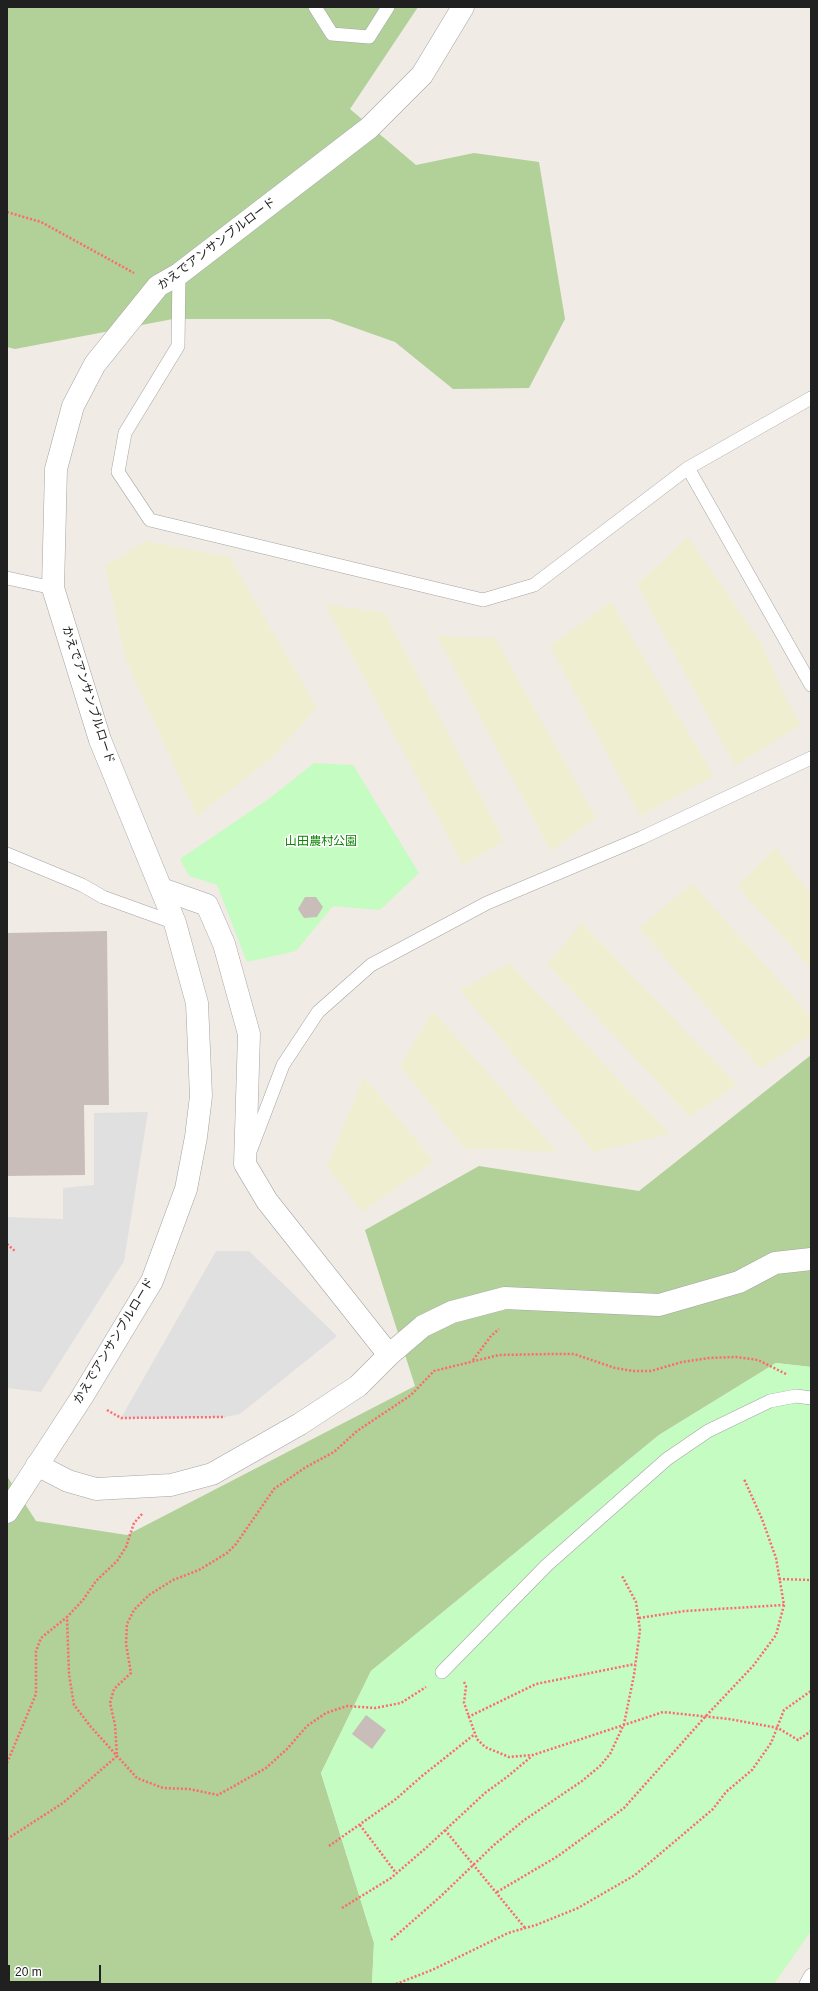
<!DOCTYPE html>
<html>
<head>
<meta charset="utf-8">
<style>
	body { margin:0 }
	#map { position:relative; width:818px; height:1991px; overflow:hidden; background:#f1ebe6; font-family:Arial,sans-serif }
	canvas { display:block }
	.frame { position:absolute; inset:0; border:8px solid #202020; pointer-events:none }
	.scale { position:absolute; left:8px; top:1965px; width:93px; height:18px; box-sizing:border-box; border:2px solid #202020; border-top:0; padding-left:5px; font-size:12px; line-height:14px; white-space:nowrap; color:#202020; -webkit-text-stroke:3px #fff; paint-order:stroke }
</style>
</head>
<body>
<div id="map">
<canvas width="818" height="1991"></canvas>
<div class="frame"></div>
<div class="scale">20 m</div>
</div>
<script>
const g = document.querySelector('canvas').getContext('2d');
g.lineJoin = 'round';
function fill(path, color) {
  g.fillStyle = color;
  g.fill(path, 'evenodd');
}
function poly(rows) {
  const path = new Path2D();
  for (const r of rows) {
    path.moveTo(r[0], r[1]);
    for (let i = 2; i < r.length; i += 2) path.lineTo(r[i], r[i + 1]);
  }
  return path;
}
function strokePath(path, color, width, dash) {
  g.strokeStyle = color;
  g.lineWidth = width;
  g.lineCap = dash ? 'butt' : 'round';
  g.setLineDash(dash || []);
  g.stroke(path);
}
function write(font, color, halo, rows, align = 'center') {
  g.font = font + ' Arial,"Noto Sans JP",sans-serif';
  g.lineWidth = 3;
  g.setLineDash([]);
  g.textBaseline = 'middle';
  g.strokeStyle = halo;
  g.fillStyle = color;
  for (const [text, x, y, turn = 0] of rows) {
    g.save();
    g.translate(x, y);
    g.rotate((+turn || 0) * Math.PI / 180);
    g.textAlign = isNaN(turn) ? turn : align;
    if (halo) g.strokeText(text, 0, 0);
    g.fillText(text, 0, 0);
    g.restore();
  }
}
fill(poly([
	[688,537,762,644,787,701,801,725,735,766,637,585],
	[146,541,229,557,317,707,273,757,197,816,125,658,105,566],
	[611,602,714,776,640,816,550,646],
	[325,604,385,613,504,841,463,865],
	[437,636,495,638,596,818,551,851],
	[775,848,811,893,811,969,737,886],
	[692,883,811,1017,811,1035,760,1069,639,928],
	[582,923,737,1085,690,1117,547,964],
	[509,963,670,1134,594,1152,460,990],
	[433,1011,557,1152,464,1148,400,1066],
	[364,1077,434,1161,362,1212,327,1167]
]), '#f0eed0');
fill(poly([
	[7,7,418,7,350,109,416,165,474,153,539,162,565,319,529,388,453,389,395,342,330,319,173,319,15,349,7,347],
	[811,1055,811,1367,776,1363,659,1435,371,1671,321,1773,374,1943,372,1984,7,1984,7,1476,36,1521,127,1535,415,1386,365,1230,479,1166,639,1191]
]), '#b1d199');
fill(poly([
	[314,763,353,765,419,873,380,910,333,906,296,951,247,962,217,885,189,876,180,859,270,798],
	[776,1363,811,1367,811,1931,774,1984,372,1984,374,1943,321,1773,371,1671,659,1435]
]), '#c5fcc2');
fill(poly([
	[148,1112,124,1261,41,1392,7,1388,7,1217,63,1219,63,1188,94,1185,94,1113],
	[216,1251,249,1251,337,1336,240,1414,225,1417,121,1418]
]), '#e0e0e0');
fill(poly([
	[305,897,316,897,323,907,317,917,304,918,298,909],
	[107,931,109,1105,84,1105,85,1175,7,1176,7,933],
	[366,1715,386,1730,372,1749,352,1734]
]), '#c9bdb9');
const service = poly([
	[315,7,332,34,369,37,388,7],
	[179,274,178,346,125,433,118,472,150,520,483,600,534,585,688,468,811,398],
	[688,468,811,685],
	[7,578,53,588],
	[7,854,82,885,103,897,175,923],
	[251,1149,283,1065,318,1012,371,965,487,903,641,838,811,758],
	[442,1672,547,1565,667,1459,708,1431,770,1401,796,1396,811,1398],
	[806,1984,811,1975]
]);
const minor = poly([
	[162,889,207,905,224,944,249,1034,245,1164,267,1201,389,1355],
	[37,1465,68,1481,96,1489,171,1485,212,1474,300,1424,358,1386,389,1355,423,1326,452,1312,505,1298,659,1305,739,1282,775,1263,811,1259]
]);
const tertiary = poly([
	[7,1512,82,1397,152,1281,186,1189,196,1137,201,1096,197,1003,175,923,100,740,53,588,56,469,73,406,95,364,158,286,179,274,369,128,422,75,463,7]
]);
strokePath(service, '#a4a4a4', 14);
strokePath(minor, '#a4a4a4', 23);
strokePath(tertiary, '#a4a4a4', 23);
strokePath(poly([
	[7,212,41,222,134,273],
	[7,1244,16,1252],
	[473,1360,491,1336,499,1329],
	[107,1410,121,1418,225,1417],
	[142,1514,134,1523,126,1547,117,1561,96,1581,83,1600,67,1617,69,1674,74,1705,91,1727,137,1778,163,1788,189,1789,218,1795,266,1768,287,1749,307,1726,326,1713,347,1706,375,1708,401,1703,426,1687],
	[779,1579,811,1580],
	[639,1618,685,1611,784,1605],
	[464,1682,466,1686,464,1703,477,1739,485,1747,509,1757,533,1755,663,1712,729,1719,778,1728,798,1740,811,1731],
	[468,1717,536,1684,635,1664],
	[7,1763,36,1694,36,1651,41,1638,67,1617],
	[360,1825,396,1873],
	[445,1830,525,1928],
	[7,1839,63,1803,117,1756,115,1725,110,1703,114,1689,131,1673,126,1644,127,1624,134,1610,149,1595,173,1580,199,1570,227,1553,236,1544,274,1489,306,1467,334,1452,357,1431,411,1395,434,1371,499,1355,551,1354,574,1354,615,1368,633,1371,651,1371,682,1362,709,1358,736,1357,758,1360,786,1374],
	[329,1846,396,1799,422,1776,475,1734],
	[497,1892,558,1856,624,1808,705,1717,753,1666,776,1635,784,1605,776,1558,762,1519,744,1479],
	[342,1908,391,1878,427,1847,485,1793,507,1777,532,1756],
	[391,1940,440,1897,494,1845,523,1821,582,1781,600,1766,610,1754,624,1724,634,1675,640,1630,636,1602,622,1576],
	[396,1984,432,1970,508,1933,536,1925,578,1908,635,1875,713,1809,726,1792,752,1770,771,1743,784,1710,811,1691]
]), '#ff686d', 2.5, [2, 2]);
strokePath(service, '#fff', 13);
strokePath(minor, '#fff', 22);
strokePath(tertiary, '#fff', 22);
write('12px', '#202020', '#fff', [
	["かえでアンサンブルロード",217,244,-37],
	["かえでアンサンブルロード",88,695,72],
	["かえでアンサンブルロード",114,1341,-59]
]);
write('12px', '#0e8407', '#fff', [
	["山田農村公園",321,842]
]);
</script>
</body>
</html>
